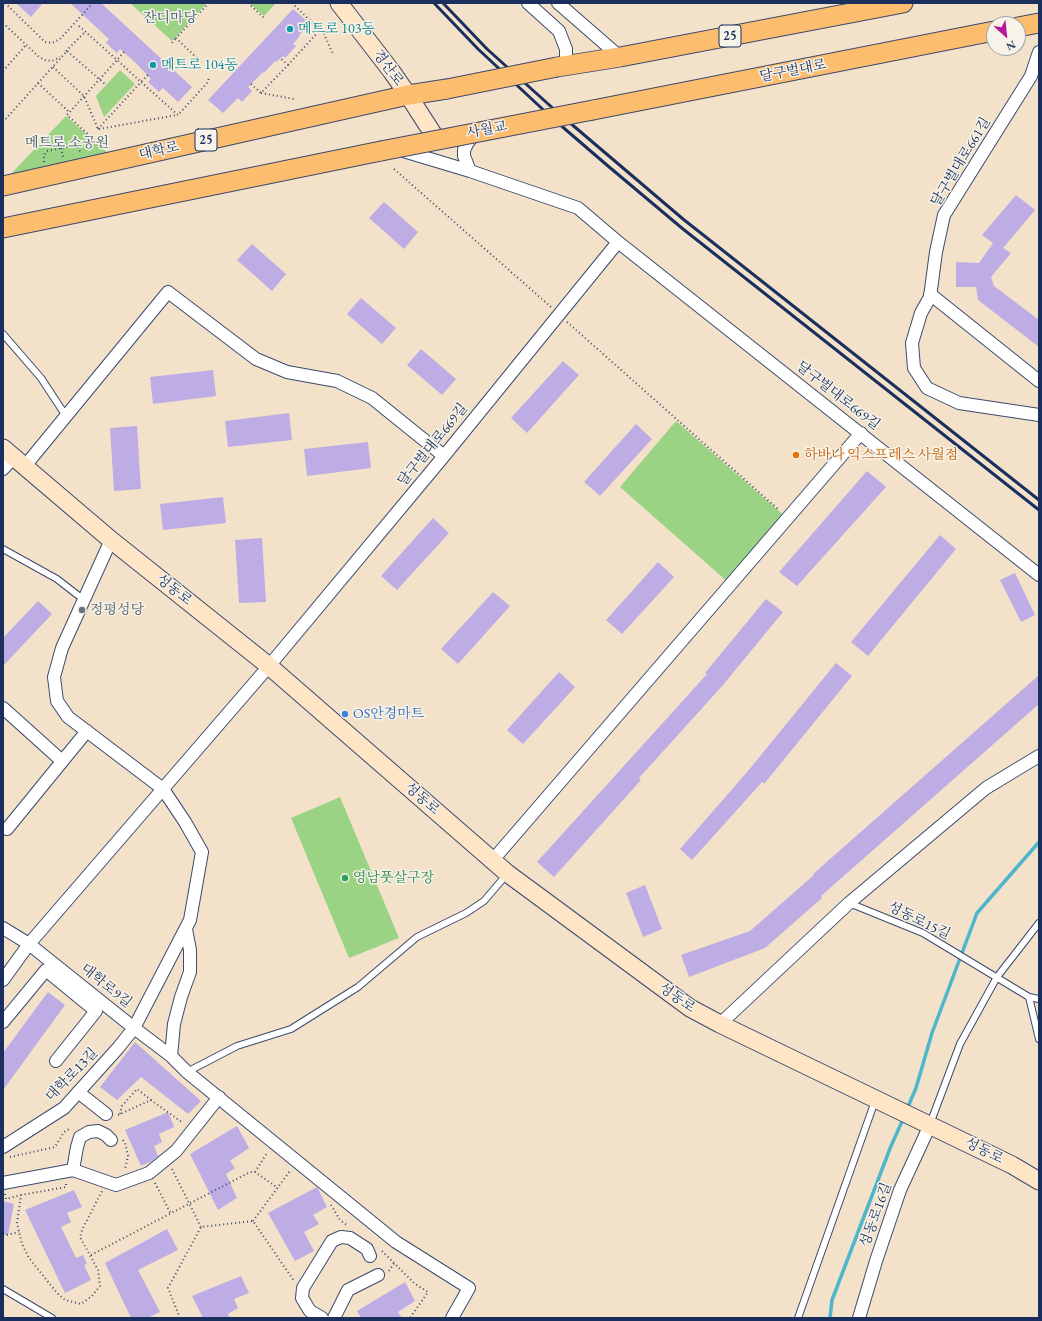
<!DOCTYPE html>
<html>
<head>
<meta charset="utf-8">
<style>
	body { margin:0 }
	#map { position:relative; width:1042px; height:1321px; overflow:hidden; background:#f3e2c9; font-family:"EB Garamond",serif }
	canvas { display:block }
	.frame { position:absolute; inset:0; border:4px solid #1b2f5e; pointer-events:none }
	.north { position:absolute; left:986px; top:16px; width:40px; height:40px; box-sizing:border-box; background:#f7f3e8; border:1px solid #9fa5b1; border-radius:50%; rotate:153deg; font-size:11px; font-weight:700; line-height:16px; text-align:center; color:#1b2f5e }
	.north::after { content:''; display:block; margin:auto; width:14px; height:18px; background:#b5179e; clip-path:polygon(50% 0,100% 100%,50% 72%,0 100%) }
</style>
</head>
<body>
<div id="map">
<canvas width="1042" height="1321"></canvas>
<div class="frame"></div>
<div class="north">N</div>
</div>
<script>
const g = document.querySelector('canvas').getContext('2d');
g.lineJoin = 'round';
function fill(path, color) {
  g.fillStyle = color;
  g.fill(path, 'evenodd');
}
function poly(rows) {
  const path = new Path2D();
  for (const r of rows) {
    path.moveTo(r[0], r[1]);
    for (let i = 2; i < r.length; i += 2) path.lineTo(r[i], r[i + 1]);
  }
  return path;
}
function strokePath(path, color, width, dash) {
  g.strokeStyle = color;
  g.lineWidth = width;
  g.lineCap = dash ? 'butt' : 'round';
  g.setLineDash(dash || []);
  g.stroke(path);
}
function write(font, color, halo, rows, align = 'center') {
  g.font = font + ' "EB Garamond","Noto Serif KR",serif';
  g.lineWidth = 3;
  g.setLineDash([]);
  g.textBaseline = 'middle';
  g.strokeStyle = halo;
  g.fillStyle = color;
  for (const [text, x, y, turn = 0] of rows) {
    g.save();
    g.translate(x, y);
    g.rotate((+turn || 0) * Math.PI / 180);
    g.textAlign = isNaN(turn) ? turn : align;
    if (halo) g.strokeText(text, 0, 0);
    g.fillText(text, 0, 0);
    g.restore();
  }
}
fill(poly([
	[130,3,207,3,172,41],
	[249,3,276,3,264,16],
	[120,70,135,84,104,117,96,96],
	[66,116,109,154,10,175],
	[676,421,787,518,730,584,620,487],
	[340,797,399,938,349,958,291,818]
]), '#9bd385');
strokePath(poly([
	[907,1109,916,1088,932,1033,977,913,1039,842],
	[830,1318,832,1300,891,1146,904,1117]
]), '#4eb6cc', 3.5);
fill(poly([
	[16,3,43,3,31,17],
	[70,3,101,3,192,87,178,102,163,88,159,92,148,82,151,79,136,63,120,49,117,53,106,43,109,39],
	[293,9,310,24,299,35,300,36,293,44,296,46,285,58,283,56,276,62,275,61,264,73,263,72,248,87,252,91,242,102,238,98,223,113,208,100],
	[1016,195,1035,210,1003,248,1011,253,991,277,994,286,1039,320,1039,347,978,300,976,287,956,287,956,262,979,263,993,243,982,235],
	[384,202,418,232,404,249,369,218],
	[252,244,286,274,272,291,237,260],
	[361,298,396,328,382,344,347,314],
	[421,349,456,379,442,395,407,365],
	[563,361,579,375,527,433,511,418],
	[213,370,216,396,153,404,150,377],
	[289,413,292,440,228,447,225,421],
	[636,424,652,439,600,496,584,482],
	[137,426,141,489,114,491,110,428],
	[368,442,371,468,307,476,304,449],
	[867,471,886,487,797,586,779,572],
	[223,497,226,523,163,530,160,504],
	[433,518,449,533,397,590,381,576],
	[940,535,956,549,868,656,851,642],
	[262,538,266,602,239,603,235,540],
	[658,562,674,577,622,634,606,620],
	[1015,573,1035,615,1021,622,1000,580],
	[493,592,510,606,458,664,441,649],
	[766,599,783,612,723,685,639,778,641,780,554,877,537,862,707,674,705,673],
	[38,601,52,614,3,666,3,638],
	[836,663,852,676,764,784,762,782,692,860,680,849,748,771],
	[559,672,575,687,523,744,507,730],
	[1039,675,1039,704,821,896,822,898,765,948,689,977,681,955,750,931,814,875,813,874],
	[645,885,662,929,643,937,626,893],
	[48,992,65,1005,3,1090,3,1053],
	[135,1042,201,1101,188,1114,141,1077,117,1100,100,1087],
	[168,1112,174,1127,159,1134,162,1142,154,1146,158,1156,152,1161,141,1166,125,1130],
	[237,1126,249,1148,230,1161,235,1168,226,1174,237,1198,218,1210,190,1154],
	[317,1187,327,1207,313,1215,319,1224,304,1232,314,1251,295,1261,268,1213],
	[74,1190,82,1207,67,1213,71,1222,61,1227,76,1258,83,1255,87,1264,84,1265,91,1280,65,1293,25,1210],
	[3,1201,14,1204,8,1235,3,1235],
	[167,1229,178,1250,138,1270,160,1312,147,1318,131,1318,105,1263],
	[241,1276,249,1293,234,1299,238,1308,228,1314,230,1318,203,1318,192,1296],
	[405,1282,415,1301,398,1312,402,1318,361,1318,357,1311]
]), '#bdade4');
const lane = poly([
	[3,334,41,378,66,416],
	[3,549,57,579,84,600],
	[849,903,923,933,1029,997,1039,999],
	[1029,997,1039,1039],
	[187,1072,237,1046,291,1029,358,987,417,937,466,913,484,901,507,874],
	[930,1124,960,1044,997,977,1039,923],
	[3,1289,52,1318],
	[798,1318,875,1101]
]);
const street = poly([
	[528,3,559,31,566,49,566,66],
	[558,3,620,57],
	[1039,52,1031,76,944,215,936,252,930,297,921,313,912,343,914,368,927,388,959,403,1039,415],
	[400,150,470,171,578,208,618,242,1039,575],
	[470,171,464,156,464,150,468,142,477,132],
	[930,294,1039,381],
	[25,466,168,292,256,359,287,372,337,381,372,398,444,456],
	[3,469,14,457],
	[3,708,62,761],
	[7,829,87,731],
	[492,861,861,433],
	[3,928,29,944,134,1028,171,1056,187,1072,396,1242,469,1288,452,1318],
	[3,980,29,944,269,666,444,456,618,242],
	[3,1022,46,970,96,1011,56,1061],
	[720,1024,849,903,986,788,1039,756],
	[171,1056,174,1024,181,997,190,972,190,950,186,929],
	[78,1092,106,1114],
	[3,1147,64,1108,118,1048,134,1028,190,920,202,852,185,822,163,789,68,717,57,701,54,677,62,648,111,540],
	[73,1170,77,1147,80,1137,89,1132,98,1131,106,1135,111,1140],
	[3,1183,73,1170,116,1185,149,1173,176,1151,219,1097],
	[322,1318,310,1311,302,1298,303,1288,332,1241,341,1237,350,1238,367,1249,370,1256],
	[334,1318,348,1290,378,1275],
	[859,1318,876,1261,900,1190,930,1125]
]);
const secondary = poly([
	[339,3,392,72,408,95,437,140],
	[3,448,111,540,269,666,507,873,690,1008,720,1024,1012,1165,1039,1181]
]);
const primary = poly([
	[1018,27,1039,23],
	[557,67,620,57,903,3],
	[593,110,994,31],
	[3,186,408,95,447,89],
	[3,228,381,151]
]);
strokePath(lane, '#3b4a6e', 8);
strokePath(street, '#3b4a6e', 14);
strokePath(secondary, '#3b4a6e', 19);
strokePath(primary, '#3b4a6e', 21);
strokePath(poly([
	[5,3,43,40,45,42,52,43,60,39,93,3],
	[248,3,264,18],
	[292,3,324,34,333,54],
	[3,23,38,56,44,60,52,61,60,57],
	[79,26,117,60,67,115,103,148],
	[172,43,176,38],
	[66,51,85,32],
	[124,52,117,60,141,82,148,75],
	[196,64,199,60,176,38,209,3],
	[288,65,320,30],
	[53,67,84,96,98,129],
	[3,71,26,45],
	[38,83,69,112],
	[251,84,261,93,288,65,280,58],
	[261,93,294,99],
	[3,122,67,51,106,85],
	[98,129,141,82,178,115,208,82,209,76],
	[99,129,177,115],
	[61,148,63,157],
	[44,162,44,155,47,151,75,145,78,147,81,154],
	[394,169,551,307],
	[567,322,779,510],
	[120,1114,122,1106,137,1089,151,1100],
	[118,1115,151,1100,183,1123],
	[123,1140,125,1143,128,1156,125,1169],
	[10,1157,55,1147,64,1132,71,1128],
	[172,1169,201,1227],
	[255,1172,267,1153],
	[155,1183,171,1214],
	[66,1184,66,1187,21,1195,17,1223,22,1244,29,1258,57,1293,65,1300,81,1304,92,1296,100,1286,98,1270,80,1237,82,1230,102,1191],
	[5,1194,6,1199,21,1195],
	[331,1205,340,1220,348,1226],
	[253,1221,290,1171],
	[3,1236,19,1232],
	[382,1251,415,1284,428,1292,410,1318],
	[91,1255,250,1172,255,1172,278,1188],
	[389,1271,394,1263],
	[180,1318,168,1288,201,1227,253,1221,294,1281]
]), '#3b4a6e', 2, [1, 3]);
strokePath(lane, '#fff', 6);
strokePath(street, '#fff', 12);
strokePath(secondary, '#fee5c5', 17);
strokePath(primary, '#fcbd6f', 19);
strokePath(poly([
	[434,3,478,49,551,117,608,166,683,229,1039,510],
	[443,3,487,49,556,111,683,219,1039,500]
]), '#1b2f5e', 3);
const primaryBridge = poly([
	[447,89,557,67],
	[381,151,593,110]
]);
strokePath(primaryBridge, '#3b4a6e', 21, []);
strokePath(primaryBridge, '#fcbd6f', 19);
for (const [x, y, r, color] of [
	[290,29,4,"#0f9aa8"],
	[153,65,4,"#0f9aa8"],
	[796,455,4,"#e8710a"],
	[82,610,4,"#6b7280"],
	[345,714,4,"#3f7fe0"],
	[345,878,4,"#2e9e5b"]
]) {
  const dot = new Path2D();
  dot.arc(x, y, r, 0, 2 * Math.PI);
  g.fillStyle = color;
  g.fill(dot);
  strokePath(dot, '#f7f3e8', 1.5);
}
for (const [x, y, w] of [
	[730,36,22],
	[206,140,22]
]) {
  const box = new Path2D();
  box.roundRect(x - w / 2, y - 11, w, 22, 3);
  g.fillStyle = '#f7f3e8';
  g.fill(box);
  strokePath(box, '#1b2f5e', 1);
}
write('bold 13px', '#1b2f5e', null, [
	["25",730,36],
	["25",206,140]
]);
write('14px', '#3b5868', '#f7f3e8', [
	["잔디마당",170,18],
	["메트로 소공원",67,143]
]);
write('14px', '#0d838f', '#f7f3e8', [
	["메트로 103동",298,29],
	["메트로 104동",161,65]
], 'left');
write('14px', '#1b2f5e', '#f7f3e8', [
	["경산로",388,68,53],
	["달구벌대로",793,71,-11],
	["사월교",487,130,-11],
	["대학로",159,151,-13],
	["달구벌대로661길",961,162,-59],
	["달구벌대로669길",838,396,38],
	["달구벌대로669길",433,445,-51],
	["성동로",174,590,38],
	["성동로",422,799,41],
	["성동로15길",919,921,26],
	["대학로9길",106,986,39],
	["성동로",677,998,35],
	["대학로13길",72,1075,-46],
	["성동로",984,1151,26],
	["성동로16길",876,1215,-70]
]);
write('14px', '#c56008', '#f7f3e8', [
	["하바나 익스프레스 사월점",804,455]
], 'left');
write('14px', '#5b616d', '#f7f3e8', [
	["정평성당",90,610]
], 'left');
write('14px', '#366cbe', '#f7f3e8', [
	["OS안경마트",353,714]
], 'left');
write('14px', '#27864d', '#f7f3e8', [
	["영남풋살구장",353,878]
], 'left');
</script>
</body>
</html>
